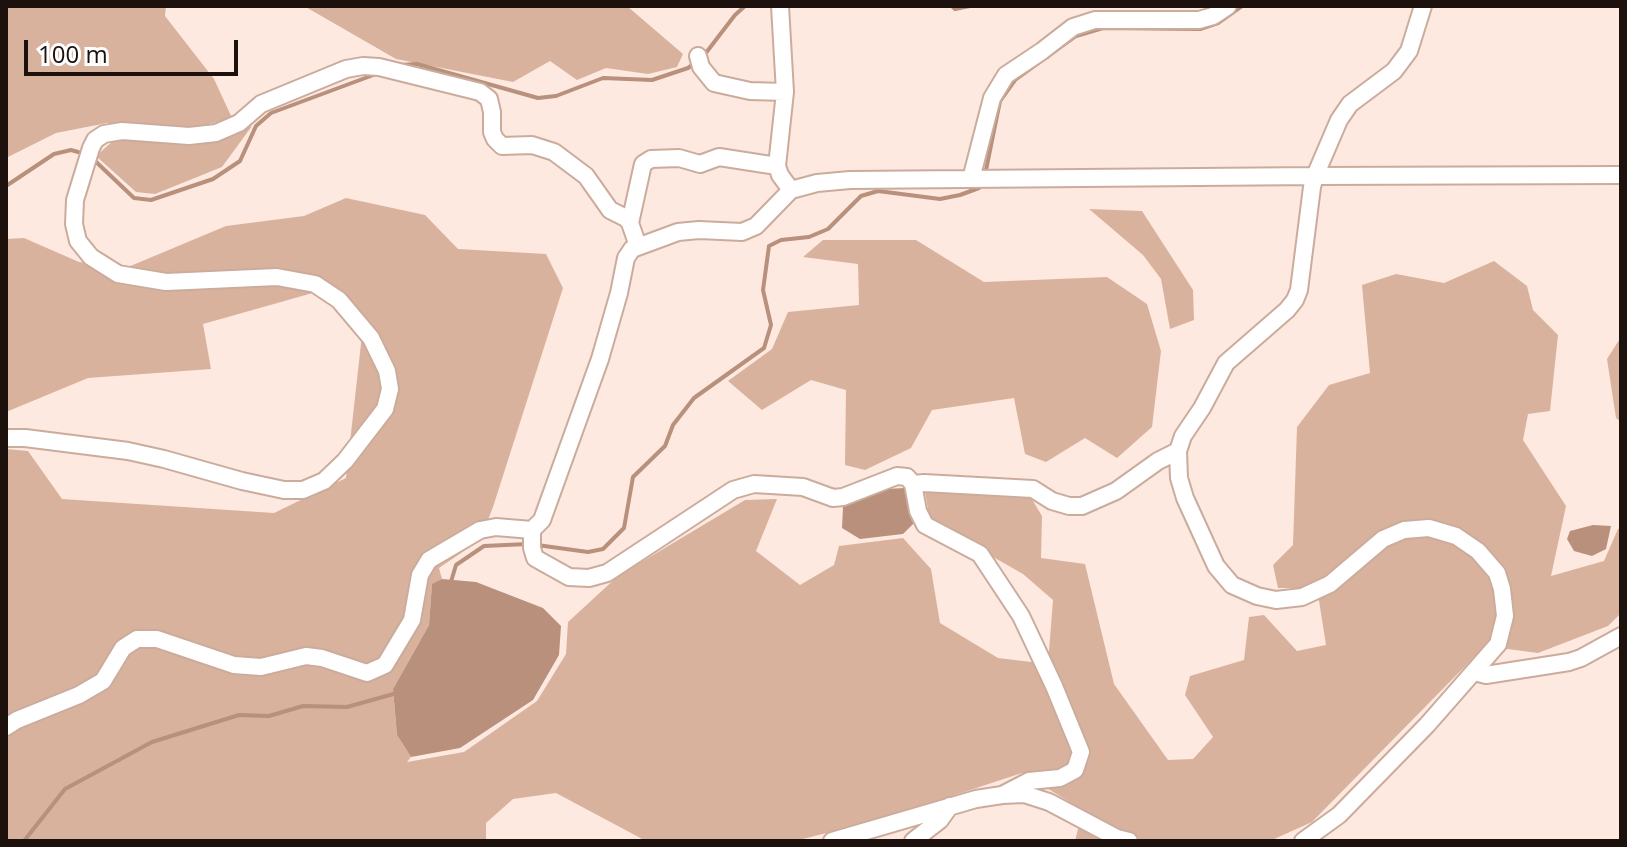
<!DOCTYPE html>
<html>
<head>
<meta charset="utf-8">
<style>
	body { margin:0 }
	#map { position:relative; width:1627px; height:847px; overflow:hidden; background:#fde9df; font-family:"Open Sans",sans-serif }
	canvas { display:block }
	.frame { position:absolute; inset:0; border:8px solid #1c110c; pointer-events:none }
	.scale { position:absolute; left:24px; top:40px; width:214px; height:36px; box-sizing:border-box; border:4px solid #1c110c; border-top:0; padding-left:10px; font-size:24px; line-height:28px; white-space:nowrap; color:#1c110c; -webkit-text-stroke:6px #fff; paint-order:stroke }
</style>
</head>
<body>
<div id="map">
<canvas width="1627" height="847"></canvas>
<div class="frame"></div>
<div class="scale">100 m</div>
</div>
<script>
const g = document.querySelector('canvas').getContext('2d');
g.lineJoin = 'round';
function fill(path, color) {
  g.fillStyle = color;
  g.fill(path, 'evenodd');
}
function poly(rows) {
  const path = new Path2D();
  for (const r of rows) {
    path.moveTo(r[0], r[1]);
    for (let i = 2; i < r.length; i += 2) path.lineTo(r[i], r[i + 1]);
  }
  return path;
}
function strokePath(path, color, width, dash) {
  g.strokeStyle = color;
  g.lineWidth = width;
  g.lineCap = dash ? 'butt' : 'round';
  g.setLineDash(dash || []);
  g.stroke(path);
}
fill(poly([
	[6,6,166,6,165,16,214,79,232,118,194,128,107,123,56,133,6,158],
	[304,6,627,6,683,54,677,67,648,74,606,68,577,80,550,61,513,82,396,59],
	[252,126,222,167,155,194,136,192,96,156,114,140,194,141],
	[346,198,425,215,458,249,546,254,563,288,493,507,480,540,439,568,442,579,432,585,429,625,393,689,397,735,411,757,407,762,464,752,537,701,566,654,568,622,618,576,745,500,777,499,756,551,800,585,834,565,839,546,903,538,931,569,940,623,998,658,1048,664,1053,600,1023,574,930,521,925,492,1030,496,1042,516,1041,558,1085,564,1114,684,1168,760,1193,759,1213,737,1185,695,1190,676,1244,660,1249,617,1264,615,1297,651,1326,645,1317,588,1278,588,1273,565,1293,545,1297,427,1329,385,1370,373,1362,285,1396,274,1444,283,1494,261,1527,286,1533,310,1558,335,1550,411,1528,414,1523,440,1566,506,1551,576,1604,561,1618,529,1621,528,1621,613,1608,626,1538,653,1485,646,1312,822,1272,840,1075,841,1083,810,1022,773,885,818,795,841,646,841,556,793,513,799,486,823,486,841,6,841,6,449,28,451,62,499,274,513,346,478,364,317,334,287,203,324,211,369,88,378,6,412,6,239,24,238,79,262,128,267,226,226,304,216],
	[1089,209,1142,211,1193,290,1194,320,1170,329,1161,279,1143,255],
	[823,240,916,240,984,282,1107,277,1147,304,1161,351,1152,427,1117,458,1085,438,1046,462,1025,454,1014,398,932,410,911,448,865,470,845,465,846,390,811,380,762,410,728,381,772,349,788,312,859,305,858,264,803,257],
	[1621,337,1621,422,1616,418,1607,359]
]), '#d9b29e');
fill(poly([
	[905,488,914,523,903,534,860,539,842,528,843,507,885,489],
	[1593,525,1611,526,1606,549,1592,556,1574,551,1567,539,1570,531],
	[442,579,476,582,543,608,561,626,559,655,533,700,460,748,411,757,397,735,393,689,429,625,432,584]
]), '#b8907c');
strokePath(poly([
	[952,6,955,9,970,6],
	[702,58,735,15,745,6],
	[399,65,417,64,538,98,556,96,603,78,652,80,688,68,695,63],
	[92,158,134,198,151,200,213,179,240,161,256,126,271,113,376,74],
	[985,175,1000,101,1015,80,1076,36,1103,28,1200,29,1218,23,1242,6],
	[6,186,54,154,71,150,85,154],
	[537,545,588,552,603,549,624,528,633,477,665,446,673,425,694,398,764,348,771,325,763,290,769,246,781,240,809,237,828,229,861,196,878,191,940,199,960,195,979,188,981,183],
	[450,585,456,565,484,546,528,544],
	[24,841,65,789,152,742,239,715,269,716,303,706,347,707,397,693]
]), '#b8907c', 4);
const minor = poly([
	[780,6,785,92,777,166,780,175,791,190],
	[698,56,701,67,714,83,750,91,785,92],
	[971,179,992,98,1006,75,1042,51,1073,27,1095,20,1199,20,1213,16,1228,6],
	[630,223,643,164,651,159,679,158,700,164,719,157,777,166],
	[6,438,25,438,128,451,164,459,242,481,284,490,303,490,324,481,345,461,385,409,390,389,387,371,371,338,339,300,315,284,277,277,166,282,118,274,91,257,78,241,74,224,75,200,91,148,95,140,104,134,122,131,189,136,216,133,239,123,261,104,346,69,363,66,379,67,480,92,489,99,492,112,492,132,495,139,502,146,532,145,554,152,586,176,610,210,626,218,630,223,638,246],
	[913,484,924,483,1033,489,1052,501,1069,506,1082,506,1116,491,1158,461,1178,451],
	[1475,672,1486,675,1569,662,1581,658,1621,636],
	[6,727,17,720,79,695,103,681,123,648,137,639,157,639,234,665,261,667,306,656,322,658,367,673,385,665,412,620,420,575,429,560,480,530,496,527,532,530],
	[1002,795,1029,781,1060,778,1075,770,1081,752,1054,686,1021,616,980,554,925,525,918,511,913,484,907,477,897,476,843,497,833,498,803,487,754,484,733,490,607,573,589,578,569,577,535,558,532,548,532,530,542,520,600,359,619,293,626,258,632,249,678,232,699,230,742,232,756,226,791,190,817,183,850,180,1315,176,1621,175],
	[832,841,976,799,1002,795,1024,794,1049,802,1117,838,1129,841],
	[913,841,940,820,950,806],
	[1303,841,1339,815,1427,725,1498,644,1505,616,1502,589,1497,573,1478,551,1456,536,1429,528,1404,530,1383,539,1330,584,1302,597,1276,600,1257,596,1232,585,1216,566,1185,498,1179,478,1178,451,1183,436,1202,408,1226,363,1287,310,1295,300,1299,290,1312,187,1315,176,1339,120,1350,104,1394,71,1409,51,1423,6]
]);
strokePath(minor, '#cbac9c', 20);
strokePath(minor, '#fff', 16);
</script>
</body>
</html>
